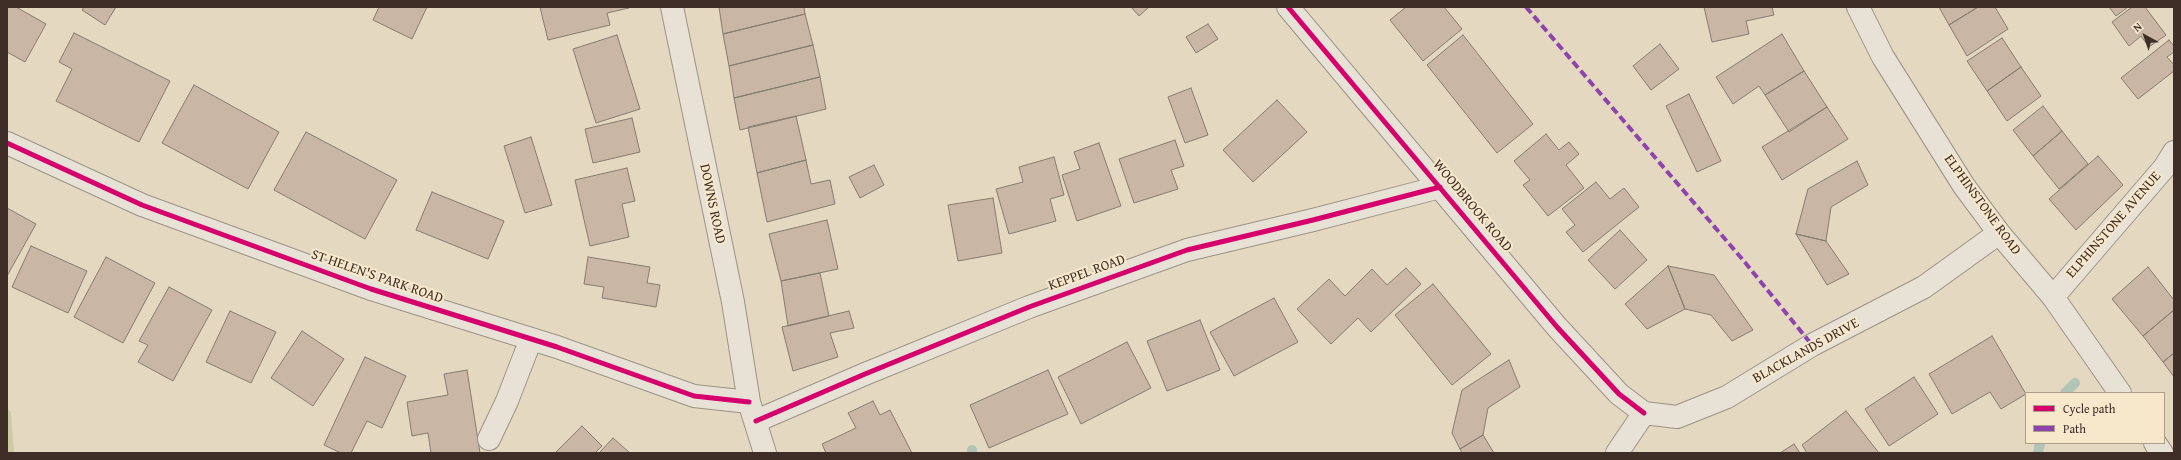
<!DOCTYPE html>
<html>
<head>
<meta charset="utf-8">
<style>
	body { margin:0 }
	#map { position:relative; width:2181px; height:460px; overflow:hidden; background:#e4d8c0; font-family:"Gentium Book Plus",serif }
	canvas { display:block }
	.frame { position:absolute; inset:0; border:8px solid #3f2e27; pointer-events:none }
	.legend { position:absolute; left:2025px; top:392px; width:140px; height:52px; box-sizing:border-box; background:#f7e8cc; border:1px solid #ad9e8a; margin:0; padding:5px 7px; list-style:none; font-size:12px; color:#3f2e27 }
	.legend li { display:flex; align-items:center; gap:8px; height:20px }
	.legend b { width:20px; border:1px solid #ad9e8a }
	.north { position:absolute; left:2125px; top:16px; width:40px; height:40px; -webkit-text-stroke:3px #f7e8cc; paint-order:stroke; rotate:320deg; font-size:11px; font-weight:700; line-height:16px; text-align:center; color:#3f2e27 }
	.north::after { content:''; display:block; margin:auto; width:14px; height:18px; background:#3f2e27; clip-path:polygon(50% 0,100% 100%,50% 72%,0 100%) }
</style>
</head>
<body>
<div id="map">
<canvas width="2181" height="460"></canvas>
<div class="frame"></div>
<ul class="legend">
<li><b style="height:5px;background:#d6006c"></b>Cycle path</li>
<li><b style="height:5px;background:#8e44ad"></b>Path</li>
</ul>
<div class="north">N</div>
</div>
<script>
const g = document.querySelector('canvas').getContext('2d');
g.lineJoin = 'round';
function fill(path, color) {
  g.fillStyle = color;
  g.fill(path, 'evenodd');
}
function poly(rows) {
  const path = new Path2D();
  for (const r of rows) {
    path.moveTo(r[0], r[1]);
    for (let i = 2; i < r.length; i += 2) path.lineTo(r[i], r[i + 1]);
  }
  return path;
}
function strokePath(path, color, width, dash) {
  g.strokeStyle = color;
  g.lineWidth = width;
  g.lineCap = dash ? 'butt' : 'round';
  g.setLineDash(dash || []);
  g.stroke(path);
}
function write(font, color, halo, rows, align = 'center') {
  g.font = font + ' "Gentium Book Plus",serif';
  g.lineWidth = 4;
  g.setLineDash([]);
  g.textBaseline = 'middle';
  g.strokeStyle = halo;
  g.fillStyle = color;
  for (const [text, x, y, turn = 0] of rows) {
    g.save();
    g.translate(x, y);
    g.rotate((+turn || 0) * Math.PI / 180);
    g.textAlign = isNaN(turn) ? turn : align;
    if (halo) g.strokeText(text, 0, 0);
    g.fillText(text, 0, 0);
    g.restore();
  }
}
fill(poly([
	[7,409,11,412,14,453,7,453]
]), '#cbcca5');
strokePath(poly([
	[2065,393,2075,383],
	[972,450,972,453],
	[2038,453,2040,443]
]), '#b2c4b5', 10);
const building = poly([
	[7,7,16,7,46,24,25,62,7,52,7,7],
	[84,7,116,7,105,25,82,10,84,7],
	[379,7,427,7,412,39,373,20,379,7],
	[540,7,628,7,629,8,607,13,610,25,548,40,540,7],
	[719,7,804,7,805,14,723,34,719,7],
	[1131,7,1149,7,1139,16,1131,7],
	[1406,7,1444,7,1462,29,1423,61,1390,20,1406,7],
	[1704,7,1772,7,1774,15,1746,21,1749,34,1712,42,1704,7],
	[1939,7,1978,7,1949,25,1939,7],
	[1978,7,1995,7,2008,29,1967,56,1949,25,1978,7],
	[2109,7,2128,7,2116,16,2109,7],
	[2132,7,2145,7,2166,35,2149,47,2141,36,2129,46,2112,22,2132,7],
	[805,14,813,45,729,66,723,34,805,14],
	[1208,24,1218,39,1196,53,1186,37,1208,24],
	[74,33,170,81,139,142,56,101,72,69,59,62,74,33],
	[1782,34,1804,71,1765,95,1759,86,1733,104,1716,77,1782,34],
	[617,35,640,109,596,123,573,49,617,35],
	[1463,35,1533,124,1497,153,1427,65,1463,35],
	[2002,38,2021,67,1987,91,1967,61,2002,38],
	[2169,40,2174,46,2174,52,2167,57,2174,65,2174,71,2138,99,2121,78,2169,40],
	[1660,44,1679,69,1651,90,1633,66,1660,44],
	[813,45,820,77,734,98,729,66,813,45],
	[2021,67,2041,96,2007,121,1987,91,2021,67],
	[1804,71,1827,107,1789,132,1765,95,1804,71],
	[820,77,826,109,740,130,734,98,820,77],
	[194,85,279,132,248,189,162,143,194,85],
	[1191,88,1208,135,1185,143,1168,97,1191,88],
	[1689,94,1721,161,1697,172,1666,106,1689,94],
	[1277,100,1307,132,1253,182,1223,150,1277,100],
	[2043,106,2062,131,2033,156,2013,130,2043,106],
	[1827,107,1848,139,1782,180,1762,147,1827,107],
	[796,116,806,160,757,173,748,127,796,116],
	[632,118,640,152,593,163,585,129,632,118],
	[2062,131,2088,164,2059,189,2033,156,2062,131],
	[306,132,397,180,365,239,274,190,306,132],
	[1546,134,1559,150,1569,142,1579,154,1566,165,1584,188,1548,216,1523,185,1530,180,1514,161,1546,134],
	[531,137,552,205,525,213,504,146,531,137],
	[1175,140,1184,166,1171,170,1178,189,1134,203,1119,159,1175,140],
	[1099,143,1121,206,1077,221,1062,175,1080,169,1074,152,1099,143],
	[2098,156,2123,185,2076,230,2049,199,2098,156],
	[1054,157,1064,195,1050,199,1056,221,1009,234,996,189,1023,182,1019,167,1054,157],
	[806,160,811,184,830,180,835,204,767,222,757,173,806,160],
	[1857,161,1868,185,1831,207,1826,241,1796,234,1808,189,1857,161],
	[874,165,884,185,860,198,849,177,874,165],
	[627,168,635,201,622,204,629,237,590,246,575,180,627,168],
	[1596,182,1610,199,1624,188,1639,207,1583,252,1566,232,1575,225,1562,209,1596,182],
	[432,192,504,221,488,259,416,230,432,192],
	[993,198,1002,253,958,261,948,205,993,198],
	[7,208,36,224,7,276,7,208],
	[827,220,838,269,781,281,769,234,827,220],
	[1620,230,1647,260,1615,289,1588,260,1620,230],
	[1796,234,1826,241,1849,274,1827,285,1796,234],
	[31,246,87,271,68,313,12,287,31,246],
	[106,257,155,283,123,343,74,317,106,257],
	[588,257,650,267,647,283,660,285,656,307,602,298,604,287,584,284,588,257],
	[1668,266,1685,309,1647,329,1625,304,1668,266],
	[1668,266,1714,275,1753,330,1732,341,1711,315,1685,309,1668,266],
	[2148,267,2174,300,2174,310,2143,336,2112,299,2148,267],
	[1406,268,1421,284,1371,332,1358,318,1331,344,1297,309,1329,279,1345,296,1372,269,1387,285,1406,268],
	[820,273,829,316,788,326,781,281,820,273],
	[1433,284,1491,354,1452,385,1395,315,1433,284],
	[169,287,212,310,173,381,138,362,148,345,139,341,169,287],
	[1274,298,1298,342,1234,376,1210,332,1274,298],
	[2174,310,2174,353,2163,362,2143,336,2174,310],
	[230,311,276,332,251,383,206,362,230,311],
	[849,311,854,328,830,333,838,357,793,371,782,327,849,311],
	[1200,320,1220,370,1167,391,1147,341,1200,320],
	[302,331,344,359,313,406,271,378,302,331],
	[1992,336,2026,394,2001,409,1990,392,1952,414,1929,374,1992,336],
	[1127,342,1151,388,1081,424,1058,377,1127,342],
	[2174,353,2174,377,2163,362,2174,353],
	[365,357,406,376,382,428,367,421,351,453,341,453,324,445,365,357],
	[1509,360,1520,387,1488,408,1483,435,1460,449,1452,433,1462,390,1509,360],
	[467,370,480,453,431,453,428,433,412,436,407,402,448,395,444,374,467,370],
	[1048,370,1068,414,989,448,970,405,1048,370],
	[1914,377,1938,414,1889,446,1865,409,1914,377],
	[873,401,880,415,890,410,912,453,826,453,822,444,856,428,848,413,873,401],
	[1846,411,1879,453,1807,453,1802,445,1846,411],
	[582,426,602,446,595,453,555,453,582,426],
	[1483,435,1494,453,1462,453,1460,449,1483,435],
	[613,438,630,453,599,453,613,438],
	[1794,444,1800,453,1780,453,1794,444]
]);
fill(building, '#c9b6a4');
strokePath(building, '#857c70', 1);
const minor = poly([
	[672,7,733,302,749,402,765,453],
	[1288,7,1557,327,1619,394,1644,413],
	[1858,7,1883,57,1964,186,1999,233,2053,297,2120,393],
	[7,143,142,205,371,289,557,347,694,396,749,402],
	[2053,297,2164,168,2174,152],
	[756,421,865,374,1029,307,1187,250,1313,220,1440,187],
	[489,439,507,401,531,339],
	[2155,443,2162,453],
	[1617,453,1644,413,1677,417,1727,397,1812,345,1924,287,1999,233]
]);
strokePath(minor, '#9c9385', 24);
strokePath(minor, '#e8e2d6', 22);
strokePath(poly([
	[1526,7,1743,260,1812,345]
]), '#8e44ad', 4, [8, 4]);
strokePath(poly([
	[1288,7,1557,327,1619,394,1644,413],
	[7,143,142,205,371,289,557,347,694,396,749,402],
	[756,421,865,374,1029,307,1187,250,1313,220,1440,187]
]), '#d6006c', 5);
write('14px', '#3f2e27', '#f7e8cc', [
	["DOWNS ROAD",712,204,78],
	["ELPHINSTONE ROAD",1982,205,54],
	["WOODBROOK ROAD",1472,206,50],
	["ELPHINSTONE AVENUE",2114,225,-49],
	["KEPPEL ROAD",1087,273,-20],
	["ST HELEN'S PARK ROAD",377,277,19],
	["BLACKLANDS DRIVE",1806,351,-29]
]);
</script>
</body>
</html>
